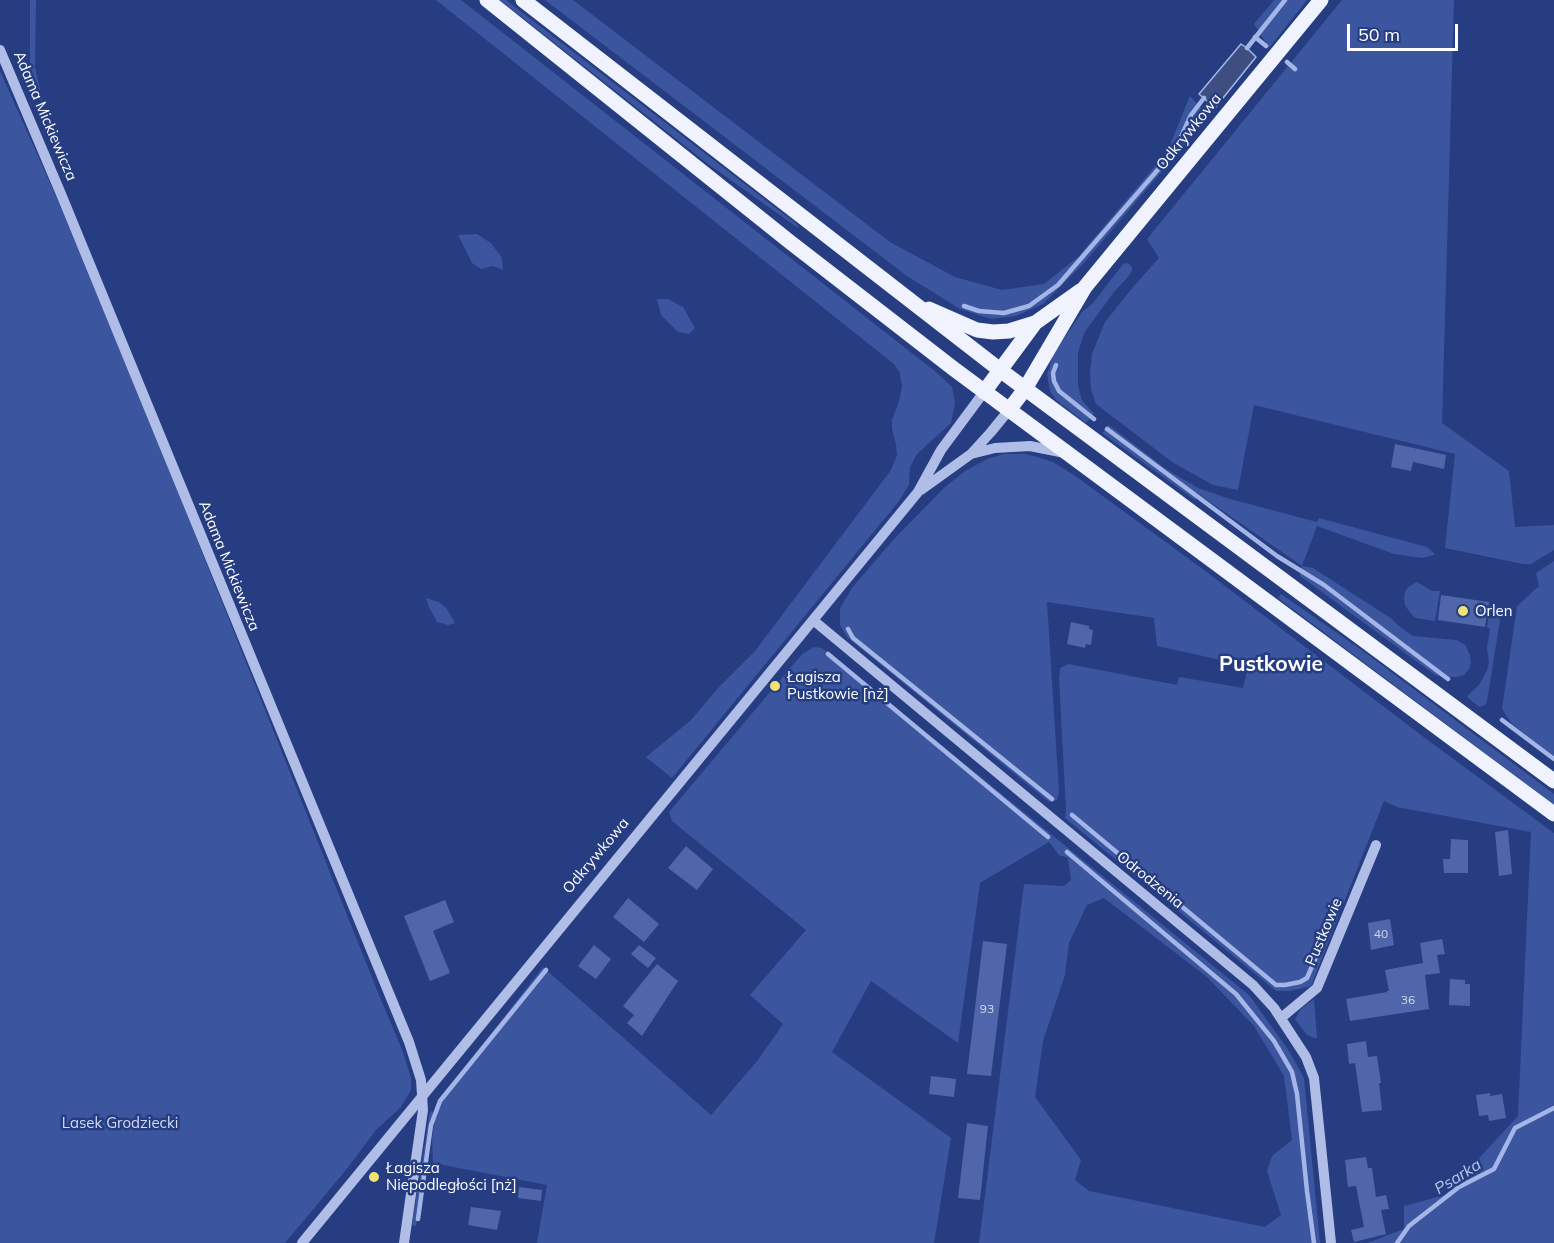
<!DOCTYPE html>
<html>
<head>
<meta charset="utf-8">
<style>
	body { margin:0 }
	#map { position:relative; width:1554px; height:1243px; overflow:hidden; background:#263d82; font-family:Mulish,sans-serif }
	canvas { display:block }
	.scale { position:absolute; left:1347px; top:24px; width:111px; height:27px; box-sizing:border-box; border:3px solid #fff; border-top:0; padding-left:8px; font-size:18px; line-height:21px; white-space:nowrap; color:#fff; -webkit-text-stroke:4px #263d82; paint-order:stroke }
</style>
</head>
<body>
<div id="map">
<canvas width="1554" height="1243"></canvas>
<div class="scale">50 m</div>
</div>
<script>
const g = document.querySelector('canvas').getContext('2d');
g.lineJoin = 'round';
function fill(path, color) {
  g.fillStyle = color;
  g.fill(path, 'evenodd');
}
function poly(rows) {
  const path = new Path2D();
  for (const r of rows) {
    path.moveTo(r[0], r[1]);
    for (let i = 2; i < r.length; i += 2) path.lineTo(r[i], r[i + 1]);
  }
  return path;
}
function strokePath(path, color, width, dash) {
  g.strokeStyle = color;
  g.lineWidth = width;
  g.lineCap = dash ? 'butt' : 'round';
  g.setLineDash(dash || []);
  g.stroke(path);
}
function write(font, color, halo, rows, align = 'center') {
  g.font = font + ' Mulish,sans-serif';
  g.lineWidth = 5;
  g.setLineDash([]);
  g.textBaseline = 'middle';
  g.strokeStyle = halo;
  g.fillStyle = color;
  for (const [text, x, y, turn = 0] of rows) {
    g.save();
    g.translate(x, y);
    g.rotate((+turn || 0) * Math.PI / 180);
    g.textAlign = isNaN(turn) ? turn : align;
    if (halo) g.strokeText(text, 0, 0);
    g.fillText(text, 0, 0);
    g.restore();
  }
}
fill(poly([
	[30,0,36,0,35,67,43,104,30,79],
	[436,0,461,0,936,372,952,387,955,403,951,423,917,454,910,467,909,485,899,501,672,778,646,757,690,721,720,686,755,651,891,470,897,455,896,444,892,429,892,420,899,401,902,387,900,373,894,364],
	[500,0,506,0,798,225,798,228,708,164],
	[545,0,573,0,890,242,955,277,1002,290,1044,284,1078,257,1167,152,1190,96,1209,116,1083,264,1043,304,1016,316,991,319,960,309,907,276],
	[1274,0,1307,0,1269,48,1254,24],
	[1342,0,1454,0,1442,423,1509,471,1515,527,1554,525,1554,550,1531,564,1523,564,1445,548,1455,454,1254,405,1238,490,1213,485,1172,462,1096,404,1091,390,1090,372,1092,354,1105,322,1133,287,1159,258,1147,239],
	[0,71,55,194,148,417,379,995,403,1052,411,1078,411,1090,401,1107,376,1130,346,1170,285,1243,0,1243],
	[477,234,491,243,502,258,503,270,493,266,481,269,472,263,458,235],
	[1128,263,1132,267,1132,271,1128,277,1114,292,1084,333,1078,353,1078,386,1082,400,1094,414,1086,423,1056,400,1050,391,1047,375,1053,355,1082,312,1093,303,1123,264],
	[657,299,668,299,683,307,695,328,689,334,678,332,661,315],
	[1109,425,1166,469,1198,488,1230,499,1317,522,1319,518,1427,547,1434,553,1434,555,1422,558,1394,554,1317,526,1302,566,1313,568,1392,619,1399,626,1413,636,1456,640,1462,643,1466,646,1470,655,1471,662,1469,669,1464,675,1456,677,1443,677,1435,675,1300,576,1302,566,1197,493,1195,500,1102,433],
	[1004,454,1025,454,1038,457,1053,462,1074,475,1204,570,1425,738,1554,833,1554,1243,1367,1243,1404,1229,1404,1206,1445,1195,1518,1116,1531,832,1397,807,1384,801,1311,986,1290,991,1276,991,1065,818,1066,810,1059,678,1060,668,1069,664,1177,685,1179,677,1243,688,1248,666,1157,646,1154,618,1047,602,1059,792,1057,800,1049,802,847,637,840,625,840,608,852,588,894,539,945,487,965,471,987,459],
	[1554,561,1554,757,1512,724,1502,709,1517,606,1539,586,1536,573],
	[1417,582,1432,591,1440,591,1435,621,1416,618,1411,614,1405,605,1404,599,1405,592,1408,587],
	[1281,594,1363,651,1554,794,1554,805,1278,598],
	[426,598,439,602,447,609,455,623,448,625,437,622,429,607],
	[1489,614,1498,615,1500,620,1487,701,1485,705,1479,707,1468,698,1467,696,1479,685,1487,670,1489,662,1487,648,1490,629,1487,627],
	[814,647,822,648,1249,995,1289,1051,1304,1078,1320,1243,979,1243,1024,884,1064,886,1071,880,1068,858,1059,855,1049,842,980,883,958,1043,871,981,832,1052,951,1138,934,1243,537,1243,547,1185,433,1163,432,1139,437,1103,543,967,711,1115,758,1060,783,1024,750,995,806,930,672,821,669,812,802,654],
	[1104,898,1207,977,1254,1026,1284,1076,1292,1140,1272,1156,1267,1171,1281,1215,1265,1227,1089,1191,1075,1180,1081,1160,1035,1097,1043,1041,1065,975,1069,943,1087,905],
	[1314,999,1317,1038,1314,1038,1307,1035,1295,1019,1301,1009],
	[430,1111,433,1112,416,1226,412,1225]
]), '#3b559f');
const water = poly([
	[1241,44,1247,48,1256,57,1215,108,1199,94,1241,44]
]);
fill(water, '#3e4e81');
strokePath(water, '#a3b6e7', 1.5);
strokePath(poly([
	[1255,37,1266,46],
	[1247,48,1285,0],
	[1287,62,1295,69],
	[964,306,979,311,1004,313,1029,306,1058,285,1168,158,1175,150,1191,115,1204,98],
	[1056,365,1053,373,1054,381,1059,391,1094,419],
	[1107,429,1277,556,1324,585,1448,679],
	[848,629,853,638,1052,799],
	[828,654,1048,837],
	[1502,720,1554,759],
	[1072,815,1276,985,1285,985,1300,982,1307,978,1323,941],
	[1067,852,1236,994,1274,1041,1292,1072,1297,1094,1307,1191,1314,1243],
	[418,1219,431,1125,440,1101,546,970],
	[1397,1243,1409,1226,1459,1187,1494,1169,1515,1128,1554,1108]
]), '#a3b6e7', 4.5);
fill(poly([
	[1395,444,1446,455,1444,469,1413,462,1411,471,1391,467],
	[1441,595,1489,602,1485,627,1438,620],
	[1071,622,1089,626,1089,629,1093,630,1091,645,1086,644,1085,648,1067,644],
	[1508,830,1512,874,1499,876,1495,832],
	[1451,839,1468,840,1468,873,1444,873,1443,859,1450,859],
	[686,846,713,869,697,890,668,868],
	[628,898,659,924,644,942,613,917],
	[445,900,454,922,433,931,450,973,430,981,404,916],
	[1390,919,1394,945,1371,950,1368,923],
	[1442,939,1445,954,1437,955,1440,973,1425,975,1429,1009,1350,1021,1346,999,1387,992,1387,991,1389,991,1385,970,1423,963,1420,943],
	[983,941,1007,944,991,1076,967,1074],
	[594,945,611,959,596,979,578,966],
	[639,945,656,958,648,968,631,954],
	[657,964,678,981,642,1036,627,1023,634,1015,623,1006],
	[1450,979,1465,980,1465,984,1470,984,1470,1006,1449,1005],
	[1366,1041,1368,1057,1377,1056,1381,1083,1379,1083,1382,1110,1362,1112,1355,1063,1349,1064,1347,1044],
	[931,1076,956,1079,954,1097,929,1094],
	[1490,1093,1490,1096,1502,1094,1506,1118,1489,1121,1488,1115,1479,1116,1476,1095],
	[967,1123,988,1126,980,1200,958,1198],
	[1366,1157,1368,1168,1372,1168,1376,1197,1386,1195,1389,1209,1381,1210,1386,1234,1354,1242,1351,1230,1364,1227,1356,1186,1348,1187,1345,1160],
	[519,1187,542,1190,541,1201,518,1198],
	[471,1207,501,1211,497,1230,468,1225]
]), '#4f66aa');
strokePath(poly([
	[0,50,61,194,409,1042,421,1080,423,1110,404,1243],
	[971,454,995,448,1030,446,1065,453],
	[921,490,971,454,991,432,1009,410],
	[813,620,1253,985,1274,1008,1306,1057,1314,1078,1331,1243],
	[1281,1018,1317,988,1376,845],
	[302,1243,918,492,941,450,984,392]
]), '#afbde7', 10);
strokePath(poly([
	[487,0,790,242,954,369,1554,814],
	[523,0,1000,370,1554,781],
	[929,309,977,330,993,332,1009,331,1035,323],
	[984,392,1035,323,1080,291],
	[1009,410,1025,389,1085,287,1321,0]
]), '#f0f3fd', 15);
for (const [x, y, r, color] of [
	[1463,611,6,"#efe374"],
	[775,686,6,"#efe374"],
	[374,1177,6,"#efe374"]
]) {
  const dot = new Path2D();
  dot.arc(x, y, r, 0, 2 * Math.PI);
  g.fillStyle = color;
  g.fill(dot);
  strokePath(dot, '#263d82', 2);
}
write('12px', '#d3d9ea', null, [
	["40",1381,934],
	["36",1408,1000],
	["93",987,1009]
]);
write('15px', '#fff', '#263d82', [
	["Adama Mickiewicza",45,116,67],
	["Odkrywkowa",1189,132,-51],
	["Adama Mickiewicza",229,566,68],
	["Odkrywkowa",596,856,-50],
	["Odrodzenia",1150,880,39],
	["Pustkowie",1324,932,-67]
]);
write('15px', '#fff', '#263d82', [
	["Orlen",1475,611],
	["Łagisza",787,677],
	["Pustkowie [nż]",787,694],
	["Łagisza",386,1168],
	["Niepodległości [nż]",386,1185]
], 'left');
write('15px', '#d2dbf5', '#263d82', [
	["Lasek Grodziecki",120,1123]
]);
write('italic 16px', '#bac8ee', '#263d82', [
	["Psarka",1458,1177,-32]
]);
write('bold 21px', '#fff', '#263d82', [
	["Pustkowie",1271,665]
]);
</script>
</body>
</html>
